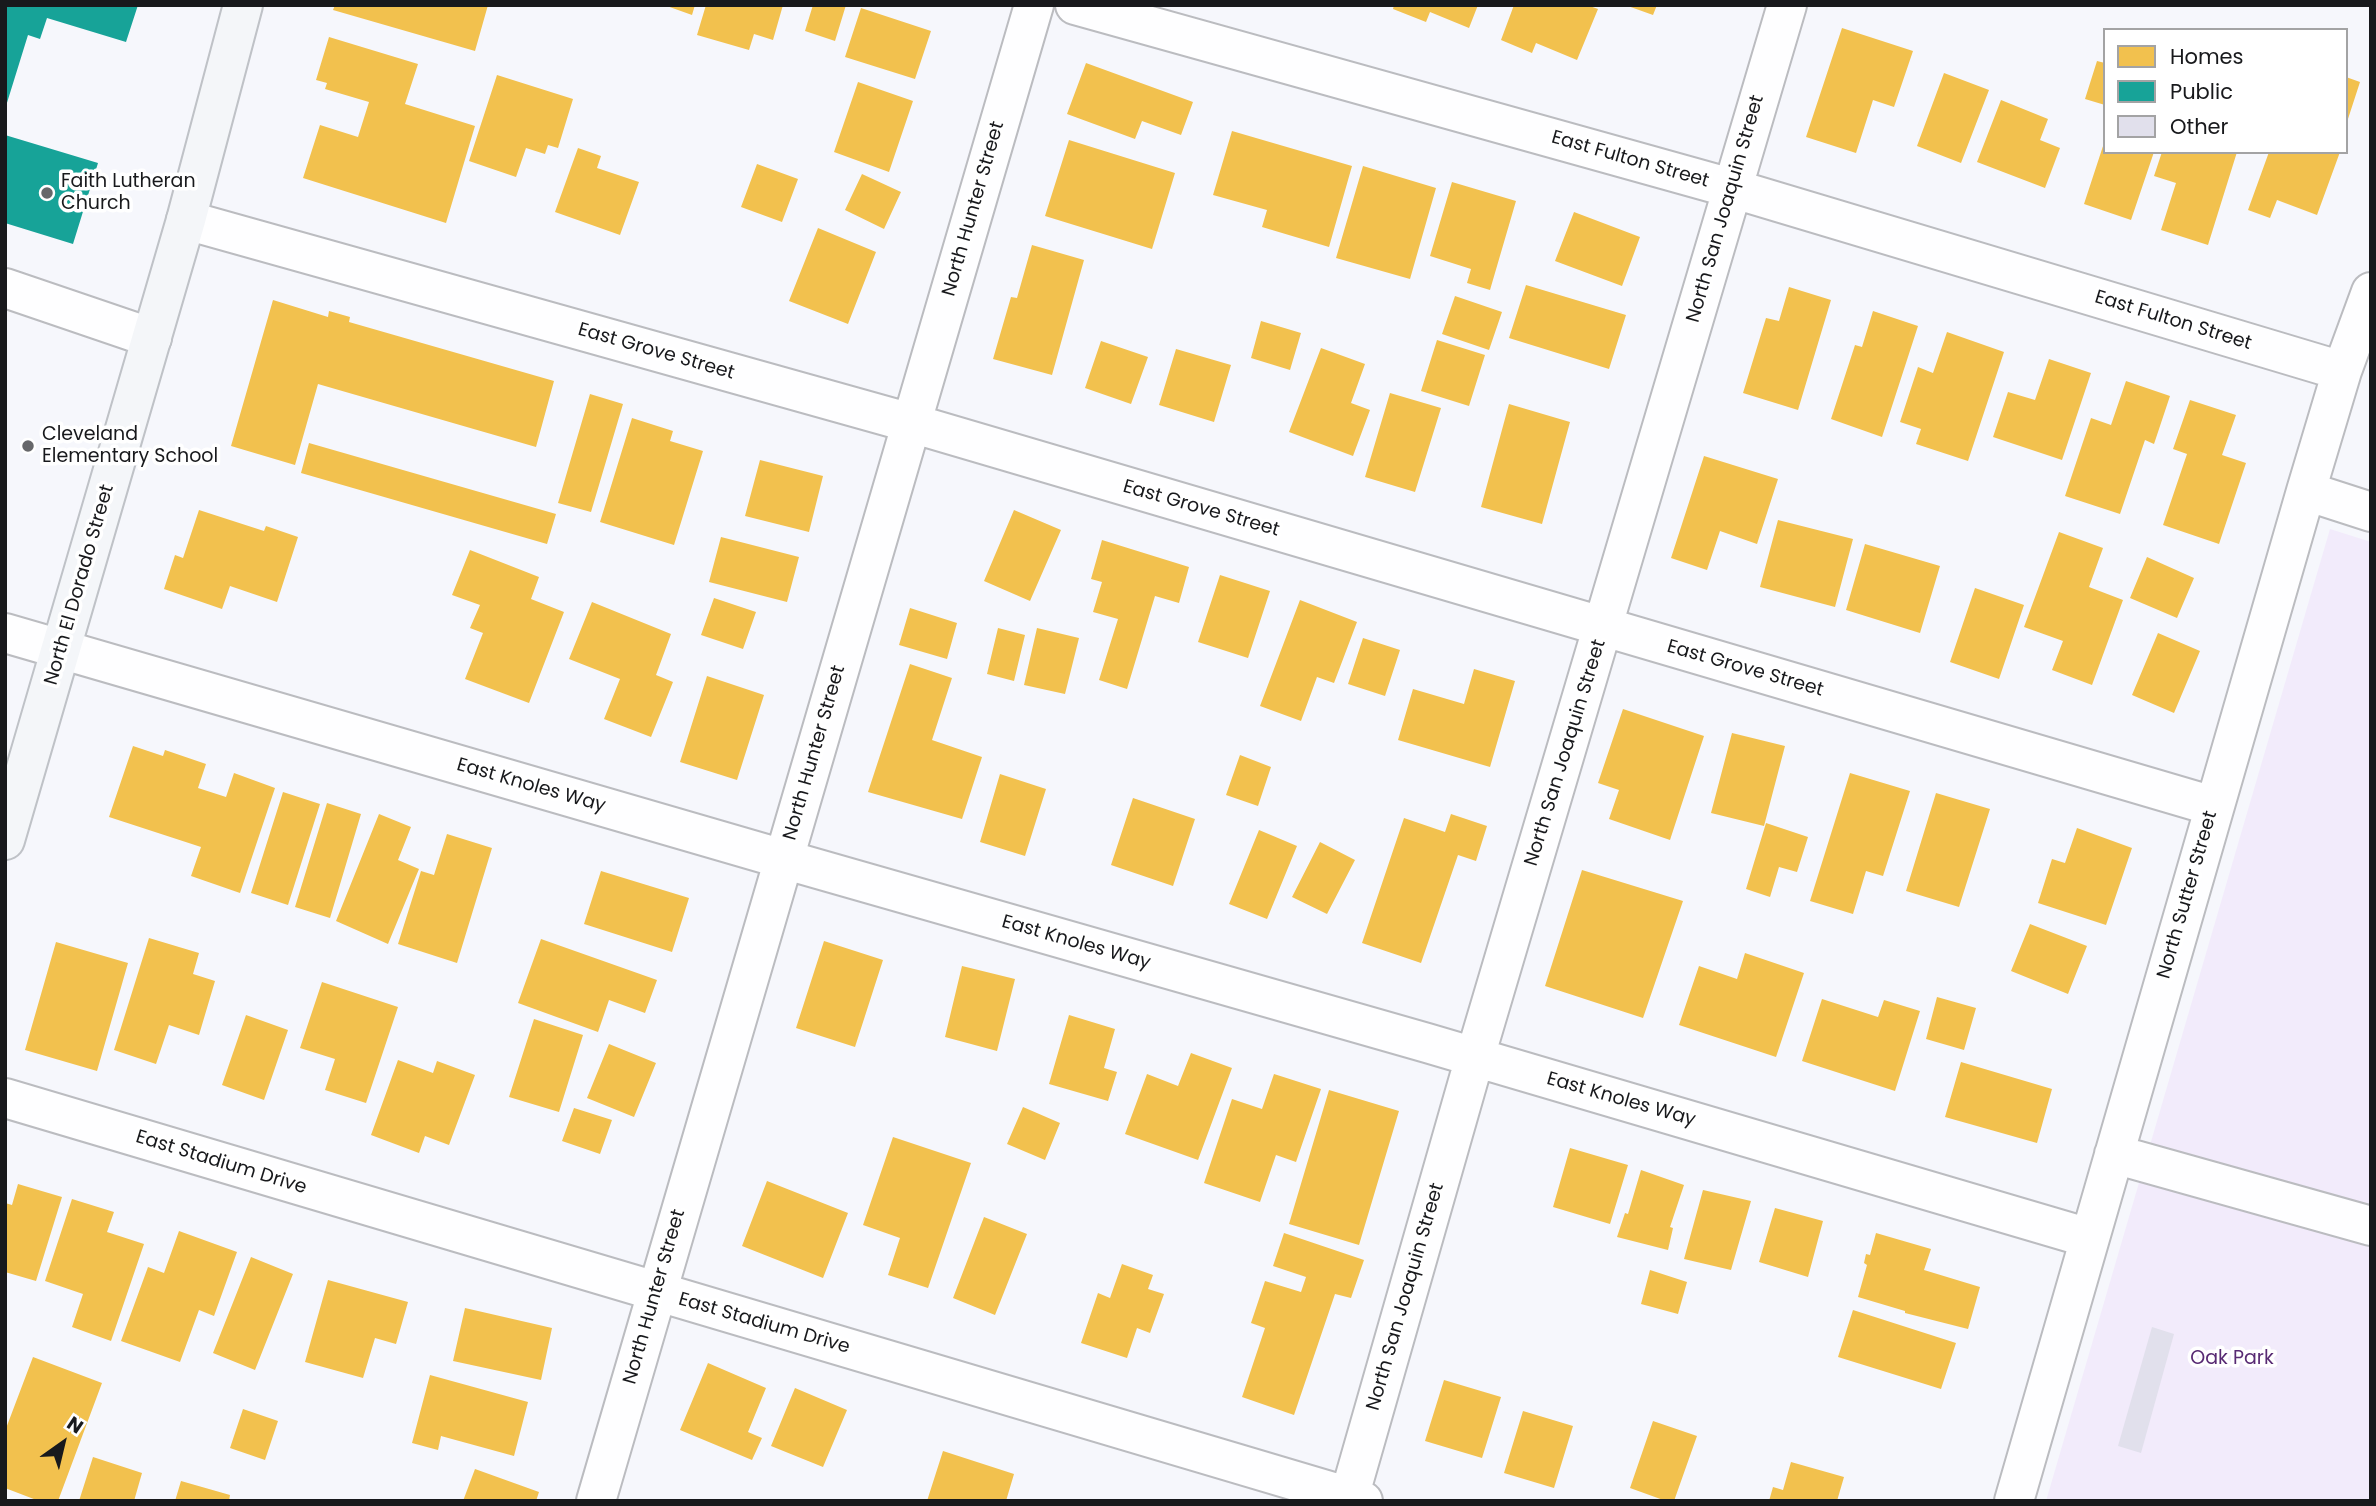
<!DOCTYPE html>
<html>
<head>
<meta charset="utf-8">
<style>
	body { margin:0 }
	#map { position:relative; width:2376px; height:1506px; overflow:hidden; background:#f6f7fc; font-family:Poppins,sans-serif }
	canvas { display:block }
	.frame { position:absolute; inset:0; border:7px solid #18191c; pointer-events:none }
	.legend { position:absolute; left:2103px; top:28px; width:245px; height:126px; box-sizing:border-box; background:#fff; border:2px solid #a3a3a4; margin:0; padding:9px 12px; list-style:none; font-size:21px; color:#18191c }
	.legend li { display:flex; align-items:center; gap:14px; height:35px }
	.legend b { width:35px; border:2px solid #a3a3a4 }
	.north { position:absolute; left:28px; top:1408px; width:70px; height:70px; -webkit-text-stroke:5px #fff; paint-order:stroke; rotate:34deg; font-size:19px; font-weight:700; line-height:28px; text-align:center; color:#18191c }
	.north::after { content:''; display:block; margin:auto; width:24px; height:32px; background:#18191c; clip-path:polygon(50% 0,100% 100%,50% 72%,0 100%) }
</style>
</head>
<body>
<div id="map">
<canvas width="2376" height="1506"></canvas>
<div class="frame"></div>
<ul class="legend">
<li><b style="height:19px;background:#f2c14e"></b>Homes</li>
<li><b style="height:19px;background:#17a398"></b>Public</li>
<li><b style="height:19px;background:#e1e0ec"></b>Other</li>
</ul>
<div class="north">N</div>
</div>
<script>
const g = document.querySelector('canvas').getContext('2d');
g.lineJoin = 'round';
function fill(path, color) {
  g.fillStyle = color;
  g.fill(path, 'evenodd');
}
function poly(rows) {
  const path = new Path2D();
  for (const r of rows) {
    path.moveTo(r[0], r[1]);
    for (let i = 2; i < r.length; i += 2) path.lineTo(r[i], r[i + 1]);
  }
  return path;
}
function strokePath(path, color, width, dash) {
  g.strokeStyle = color;
  g.lineWidth = width;
  g.lineCap = dash ? 'butt' : 'round';
  g.setLineDash(dash || []);
  g.stroke(path);
}
function write(font, color, halo, rows, align = 'center') {
  g.font = font + ' Poppins,sans-serif';
  g.lineWidth = 7;
  g.setLineDash([]);
  g.textBaseline = 'middle';
  g.strokeStyle = halo;
  g.fillStyle = color;
  for (const [text, x, y, turn = 0] of rows) {
    g.save();
    g.translate(x, y);
    g.rotate((+turn || 0) * Math.PI / 180);
    g.textAlign = isNaN(turn) ? turn : align;
    if (halo) g.strokeText(text, 0, 0);
    g.fillText(text, 0, 0);
    g.restore();
  }
}
fill(poly([
	[2330,529,2371,542,2371,1501,2046,1501]
]), '#f2ebfb');
fill(poly([
	[335,5,488,5,475,51,333,10],
	[664,5,695,5,692,15],
	[706,5,783,5,773,40,754,34,749,50,697,35],
	[813,5,846,5,835,41,805,31],
	[1394,5,1478,5,1469,28,1430,12,1426,22,1393,9],
	[1514,5,1587,5,1598,9,1577,60,1536,43,1532,53,1501,40],
	[1625,5,1657,5,1653,15],
	[861,8,931,31,915,79,845,57],
	[1842,28,1913,51,1894,107,1873,100,1856,153,1806,137],
	[329,37,418,64,405,104,475,126,446,223,303,178,320,125,358,137,369,102,325,89,327,83,316,80],
	[2097,61,2105,63,2105,105,2085,99],
	[1086,63,1193,102,1181,135,1142,121,1135,139,1067,114],
	[1944,73,1989,90,1961,163,1917,146],
	[497,75,573,99,558,148,548,145,545,154,526,148,516,177,469,161],
	[2346,77,2360,82,2347,122,2346,122],
	[858,82,913,101,889,172,834,152],
	[2001,100,2048,119,2040,140,2060,148,2045,188,1977,162],
	[1232,131,1352,166,1329,247,1262,227,1267,210,1213,195],
	[1069,140,1175,173,1152,249,1045,216],
	[2104,143,2105,152,2154,152,2131,220,2084,204],
	[578,148,601,156,597,168,639,182,620,235,555,212],
	[2162,152,2237,152,2208,245,2161,230,2176,183,2154,176],
	[2269,152,2340,152,2317,215,2277,200,2270,218,2248,210],
	[757,164,798,179,782,222,741,207],
	[1363,166,1436,188,1410,279,1336,258],
	[862,174,901,192,884,229,845,210],
	[1452,182,1516,201,1490,290,1467,283,1471,269,1430,256],
	[1574,212,1640,237,1622,286,1555,261],
	[818,228,876,252,848,324,789,301],
	[1032,245,1084,260,1052,375,993,359,1011,297,1017,298],
	[1526,285,1626,315,1609,369,1509,338],
	[1789,287,1831,300,1798,410,1743,393,1766,318,1779,321],
	[1455,296,1502,312,1489,350,1442,334],
	[273,300,328,317,329,311,350,317,349,322,554,381,536,447,318,384,295,465,231,446],
	[1873,311,1918,326,1882,437,1831,419,1855,345,1862,347],
	[1261,321,1301,333,1290,370,1251,358],
	[1947,332,2004,352,1968,461,1916,444,1921,429,1900,422,1918,367,1933,373],
	[1437,340,1485,355,1469,406,1421,391],
	[1101,341,1148,357,1131,404,1085,388],
	[1321,348,1365,364,1351,403,1370,410,1353,456,1289,432],
	[1176,349,1231,365,1214,422,1159,405],
	[2049,359,2091,373,2062,460,1993,437,2008,392,2035,400],
	[2126,381,2170,396,2154,444,2145,440,2120,514,2065,496,2091,418,2111,425],
	[1390,393,1441,408,1415,492,1365,477],
	[590,394,623,404,591,512,558,503],
	[2190,400,2236,415,2222,455,2246,463,2219,544,2163,525,2187,454,2173,449],
	[1509,404,1570,422,1542,524,1481,507],
	[632,418,673,431,670,441,703,451,674,545,600,522],
	[309,443,556,514,547,544,301,473],
	[1704,456,1778,479,1757,544,1720,531,1707,570,1671,558],
	[760,460,823,476,809,532,745,516],
	[199,510,264,531,266,526,298,537,277,602,230,586,222,609,164,589,175,555,183,558],
	[1014,510,1061,530,1030,601,984,581],
	[1778,520,1853,539,1835,607,1760,587],
	[2059,532,2103,548,2089,587,2123,600,2092,685,2052,670,2063,641,2024,627],
	[721,537,799,557,787,602,709,582],
	[1102,540,1189,567,1179,603,1155,596,1127,689,1099,680,1118,619,1093,612,1102,582,1091,579],
	[1865,544,1940,566,1920,633,1846,610],
	[470,550,539,577,531,599,564,612,529,703,465,679,483,633,470,628,480,605,452,595],
	[2147,557,2194,578,2177,618,2130,598],
	[1220,575,1270,591,1248,658,1198,642],
	[1975,588,2024,605,1999,679,1950,662],
	[714,598,756,612,743,649,701,635],
	[1300,600,1357,622,1334,683,1317,677,1301,721,1260,706],
	[592,602,671,634,656,675,673,682,651,737,604,719,620,679,569,659],
	[910,608,957,623,947,659,899,645],
	[998,628,1025,635,1014,681,987,674],
	[1037,628,1079,638,1065,694,1024,685],
	[2158,633,2200,651,2174,713,2132,695],
	[1363,638,1400,650,1385,696,1348,684],
	[910,664,952,678,932,740,982,757,962,819,868,792],
	[1474,669,1515,681,1490,767,1398,740,1413,689,1464,704],
	[707,676,764,695,737,780,680,762],
	[1623,709,1704,736,1670,840,1609,819,1619,790,1598,783],
	[1732,733,1785,746,1764,826,1711,813],
	[133,746,163,756,165,750,206,764,198,788,226,797,234,773,275,788,240,893,191,876,201,847,109,817],
	[1240,755,1271,767,1258,806,1226,795],
	[1850,773,1910,791,1883,876,1866,871,1853,914,1810,901],
	[1000,774,1046,789,1025,856,980,842],
	[283,792,320,804,288,905,251,893],
	[1936,793,1990,809,1959,907,1906,891],
	[1133,798,1195,819,1173,886,1111,865],
	[327,803,361,814,330,918,295,907],
	[379,814,411,827,398,860,419,869,388,944,336,921],
	[1451,814,1487,826,1476,861,1458,855,1421,963,1362,943,1404,818,1445,832],
	[1766,823,1808,837,1797,872,1779,867,1770,897,1746,889],
	[2077,828,2132,848,2106,925,2038,903,2052,859,2065,863],
	[1259,830,1297,846,1267,919,1229,904],
	[447,834,492,848,457,963,398,944,421,871,434,875],
	[1320,842,1355,860,1327,914,1292,897],
	[1582,870,1683,901,1643,1018,1545,986],
	[601,871,689,898,672,952,584,924],
	[2030,924,2087,946,2068,994,2011,971],
	[149,938,199,953,193,974,215,981,199,1035,169,1025,156,1064,114,1050],
	[541,939,657,980,645,1013,609,1000,598,1032,518,1003],
	[824,941,883,960,855,1047,796,1028],
	[56,942,128,963,97,1071,25,1050],
	[1745,953,1804,973,1776,1057,1679,1025,1699,966,1737,979],
	[962,966,1015,979,997,1051,945,1037],
	[322,982,398,1007,366,1103,325,1090,335,1059,300,1048],
	[1937,997,1976,1008,1964,1050,1926,1039],
	[1822,999,1878,1017,1884,1000,1920,1011,1895,1091,1802,1061],
	[246,1015,288,1030,264,1100,222,1085],
	[1069,1015,1115,1029,1104,1068,1117,1072,1108,1101,1049,1084],
	[534,1019,583,1035,559,1112,509,1097],
	[609,1044,656,1063,634,1117,587,1098],
	[1191,1053,1232,1068,1198,1160,1125,1134,1147,1074,1178,1086],
	[398,1060,433,1073,437,1061,475,1075,449,1145,425,1136,419,1153,371,1135],
	[1961,1062,2052,1089,2037,1143,1945,1117],
	[1274,1074,1321,1089,1296,1162,1276,1155,1260,1202,1204,1183,1232,1099,1262,1109],
	[1329,1090,1399,1111,1359,1245,1289,1224],
	[1023,1107,1060,1123,1045,1160,1007,1144],
	[574,1108,612,1120,600,1154,562,1141],
	[893,1137,971,1163,928,1288,888,1275,900,1238,863,1225],
	[1570,1148,1628,1165,1610,1224,1553,1207],
	[1641,1170,1684,1185,1670,1227,1673,1228,1668,1250,1617,1237,1625,1213,1628,1214],
	[767,1181,848,1213,823,1278,742,1246],
	[18,1184,62,1197,36,1281,5,1272,5,1203,12,1205],
	[1703,1190,1751,1201,1731,1270,1684,1259],
	[72,1199,114,1212,107,1232,144,1244,111,1341,72,1327,83,1294,45,1281],
	[1775,1208,1823,1221,1808,1277,1759,1262],
	[984,1217,1027,1234,995,1315,953,1298],
	[179,1231,237,1252,214,1316,199,1310,180,1362,121,1341,148,1267,164,1273],
	[1284,1233,1364,1260,1351,1298,1335,1294,1294,1415,1242,1397,1265,1328,1251,1323,1265,1281,1301,1292,1306,1277,1273,1266],
	[1876,1233,1931,1249,1924,1270,1980,1287,1968,1329,1905,1313,1905,1311,1858,1297,1867,1265,1864,1263,1866,1254,1870,1255],
	[251,1257,293,1274,255,1370,213,1353],
	[1122,1264,1153,1275,1148,1289,1164,1294,1150,1333,1137,1328,1127,1358,1081,1343,1098,1293,1110,1298],
	[1650,1270,1687,1282,1678,1314,1641,1304],
	[328,1280,408,1302,396,1344,375,1338,363,1378,305,1362],
	[465,1308,552,1328,541,1380,453,1361],
	[1853,1310,1956,1343,1941,1389,1838,1357],
	[33,1357,102,1383,58,1501,39,1501,5,1488,5,1431],
	[708,1363,766,1388,748,1432,762,1438,752,1460,680,1430],
	[430,1375,528,1402,514,1456,441,1436,438,1450,412,1443],
	[1444,1380,1501,1397,1482,1458,1425,1441],
	[795,1388,847,1410,823,1467,771,1446],
	[243,1409,278,1421,265,1460,230,1448],
	[1523,1411,1573,1426,1554,1488,1504,1473],
	[1653,1421,1697,1436,1674,1501,1666,1501,1630,1488],
	[943,1451,1014,1474,1006,1501,927,1501],
	[93,1457,142,1473,134,1501,79,1501],
	[1791,1462,1844,1477,1837,1501,1769,1501,1773,1487,1783,1490],
	[475,1469,539,1492,536,1501,463,1501],
	[181,1481,230,1495,229,1501,175,1501]
]), '#f2c14e');
fill(poly([
	[5,5,138,5,126,42,47,18,40,39,28,35,6,106],
	[5,135,98,163,73,244,5,223]
]), '#17a398');
fill(poly([
	[2152,1327,2174,1334,2141,1453,2118,1446]
]), '#e1e0ec');
const minor = poly([
	[1075,5,1731,188,2342,371],
	[186,220,911,423,2213,806],
	[5,288,152,338],
	[2306,491,2371,512],
	[5,633,783,859,1427,1043,2089,1238],
	[5,1098,1363,1501],
	[2114,1154,2371,1226],
	[596,1501,1034,5],
	[1348,1501,1475,1057,1787,5],
	[2014,1501,2306,491,2342,371,2371,292]
]);
const major = poly([
	[5,840,186,220,243,5]
]);
strokePath(minor, '#bbbcc0', 42);
strokePath(major, '#bfc2c7', 42);
strokePath(minor, '#fefeff', 38);
strokePath(major, '#f4f6f9', 38);
for (const [x, y, r, color] of [
	[47,193,7,"#66676a"],
	[28,446,7,"#66676a"]
]) {
  const dot = new Path2D();
  dot.arc(x, y, r, 0, 2 * Math.PI);
  g.fillStyle = color;
  g.fill(dot);
  strokePath(dot, '#fff', 2.5);
}
write('19px', '#18191c', '#fff', [
	["East Fulton Street",1630,160,16],
	["North Hunter Street",974,209,-74],
	["North San Joaquin Street",1726,209,-74],
	["East Fulton Street",2173,321,17],
	["East Grove Street",656,352,16],
	["East Grove Street",1201,509,16],
	["North El Dorado Street",80,585,-74],
	["East Grove Street",1745,669,16],
	["North Hunter Street",815,753,-74],
	["North San Joaquin Street",1566,753,-73],
	["East Knoles Way",531,786,16],
	["North Sutter Street",2188,895,-74],
	["East Knoles Way",1076,943,16],
	["East Knoles Way",1621,1100,16],
	["East Stadium Drive",221,1163,17],
	["North Hunter Street",655,1297,-74],
	["North San Joaquin Street",1406,1297,-74],
	["East Stadium Drive",764,1324,16]
]);
write('19px', '#18191c', '#fff', [
	["Faith Lutheran",61,182],
	["Church",61,204],
	["Cleveland",42,435],
	["Elementary School",42,457]
], 'left');
write('19px', '#582a73', '#fff', [
	["Oak Park",2232,1359]
]);
</script>
</body>
</html>
